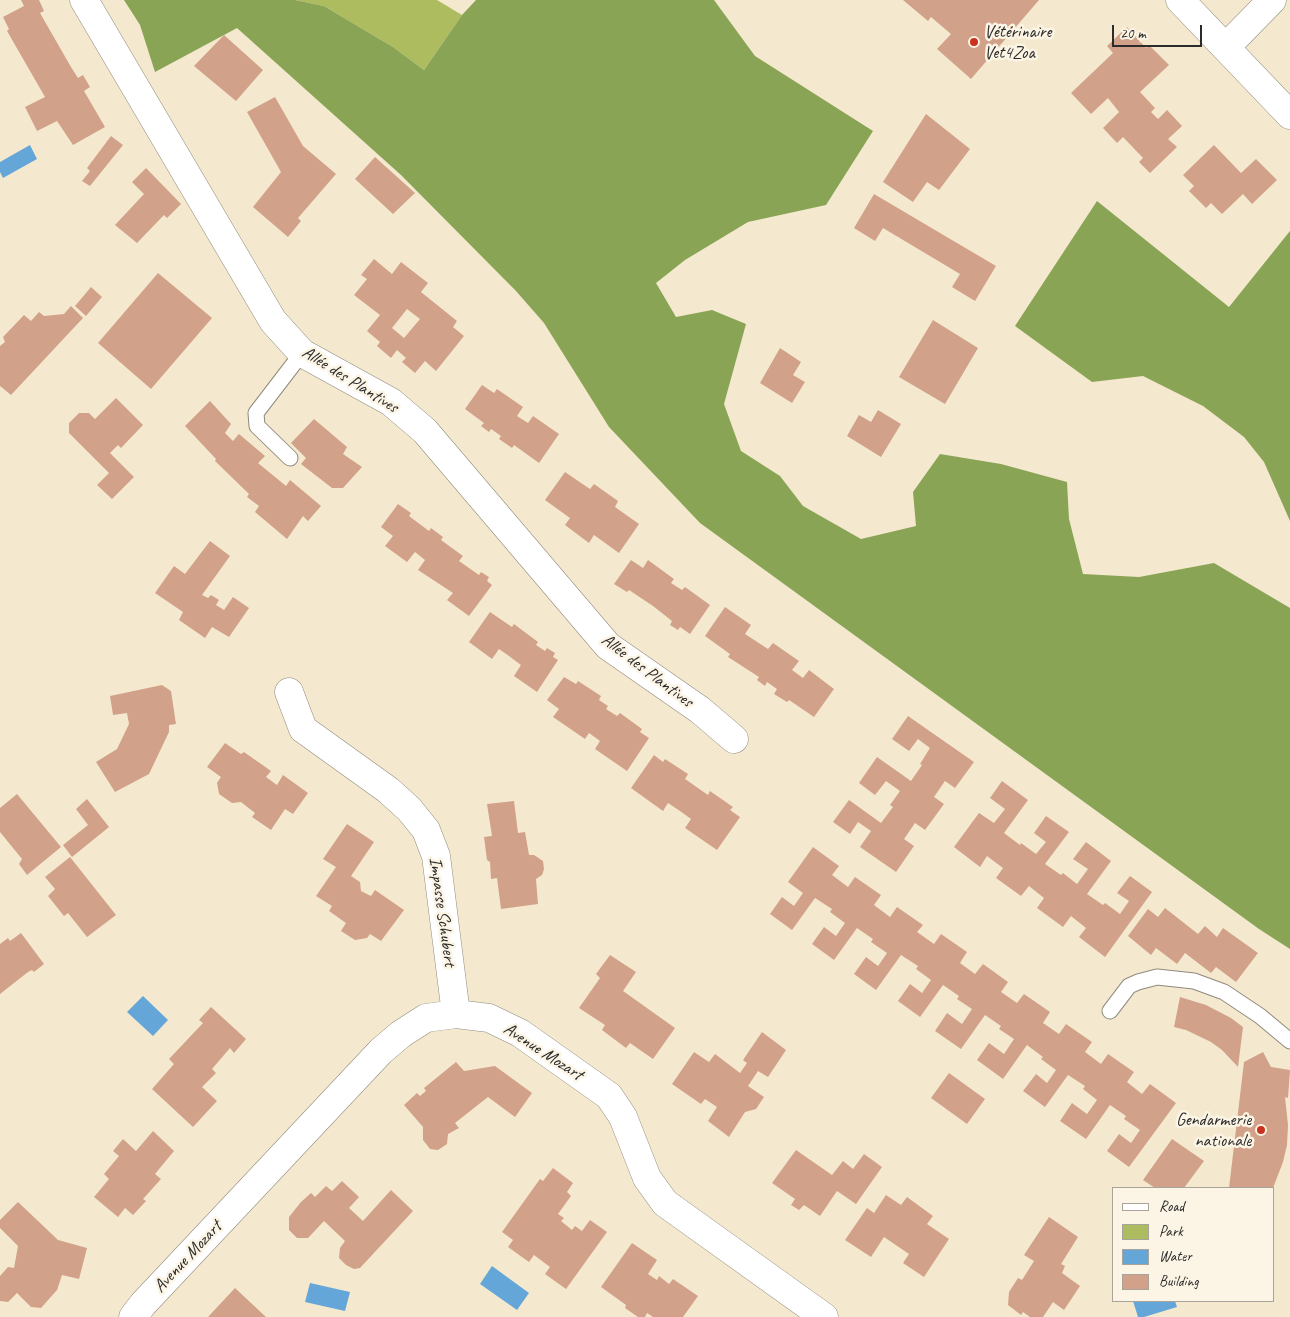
<!DOCTYPE html>
<html>
<head>
<meta charset="utf-8">
<style>
	body { margin:0 }
	#map { position:relative; width:1290px; height:1317px; overflow:hidden; background:#f4e9cf; font-family:Caveat,sans-serif }
	canvas { display:block }
	.legend { position:absolute; left:1112px; top:1187px; width:162px; height:115px; box-sizing:border-box; background:#fcf5e5; border:1px solid #a8a49b; margin:0; padding:6px 9px; list-style:none; font-size:15px; color:#2b2b2b }
	.legend li { display:flex; align-items:center; gap:10px; height:25px }
	.legend b { width:25px; border:1px solid #a8a49b }
	.scale { position:absolute; left:1112px; top:25px; width:90px; height:22px; box-sizing:border-box; border:2px solid #2b2b2b; border-top:0; padding-left:6px; font-size:15px; line-height:18px; white-space:nowrap; color:#2b2b2b; -webkit-text-stroke:4px #fcf5e5; paint-order:stroke }
</style>
</head>
<body>
<div id="map">
<canvas width="1290" height="1317"></canvas>
<ul class="legend">
<li><b style="height:6px;background:#fff"></b>Road</li>
<li><b style="height:14px;background:#adbc5f"></b>Park</li>
<li><b style="height:14px;background:#64a6d8"></b>Water</li>
<li><b style="height:14px;background:#d2a189"></b>Building</li>
</ul>
<div class="scale">20 m</div>
</div>
<script>
const g = document.querySelector('canvas').getContext('2d');
g.lineJoin = 'round';
function fill(path, color) {
  g.fillStyle = color;
  g.fill(path, 'evenodd');
}
function poly(rows) {
  const path = new Path2D();
  for (const r of rows) {
    path.moveTo(r[0], r[1]);
    for (let i = 2; i < r.length; i += 2) path.lineTo(r[i], r[i + 1]);
  }
  return path;
}
function strokePath(path, color, width, dash) {
  g.strokeStyle = color;
  g.lineWidth = width;
  g.lineCap = dash ? 'butt' : 'round';
  g.setLineDash(dash || []);
  g.stroke(path);
}
function write(font, color, halo, rows, align = 'center') {
  g.font = font + ' Caveat,sans-serif';
  g.lineWidth = 5;
  g.setLineDash([]);
  g.textBaseline = 'middle';
  g.strokeStyle = halo;
  g.fillStyle = color;
  for (const [text, x, y, turn = 0] of rows) {
    g.save();
    g.translate(x, y);
    g.rotate((+turn || 0) * Math.PI / 180);
    g.textAlign = isNaN(turn) ? turn : align;
    if (halo) g.strokeText(text, 0, 0);
    g.fillText(text, 0, 0);
    g.restore();
  }
}
fill(poly([
	[295,0,437,0,462,15,424,70,393,47,324,6]
]), '#adbc5f');
fill(poly([
	[124,0,295,0,324,6,393,47,424,70,462,15,476,0,714,0,755,56,873,131,826,205,748,222,685,260,656,283,676,317,712,310,746,324,724,404,741,451,780,476,803,506,861,539,916,526,913,492,940,454,1001,464,1067,482,1069,519,1083,574,1139,577,1214,563,1290,608,1290,949,1259,929,700,523,609,427,544,323,516,291,401,175,237,28,155,72,140,25],
	[1097,201,1229,307,1290,231,1290,521,1264,462,1244,437,1203,406,1143,376,1092,382,1015,326]
]), '#8aa456');
fill(poly([
	[30,145,37,159,3,178,0,172,0,162],
	[143,996,168,1020,153,1036,127,1012],
	[492,1266,529,1293,517,1310,480,1284],
	[310,1283,350,1292,345,1311,305,1302],
	[1133,1301,1175,1301,1177,1307,1144,1317,1138,1317]
]), '#64a6d8');
fill(poly([
	[21,0,39,0,44,11,40,13,71,67,78,78,83,75,90,87,84,91,105,127,73,145,57,121,37,131,25,107,45,97,7,31,9,29,3,17,24,6],
	[903,0,1039,0,971,79,937,49,951,34,931,17,928,21],
	[1127,27,1146,48,1149,45,1169,65,1140,92,1155,108,1151,112,1158,119,1167,110,1182,126,1168,139,1177,147,1150,173,1139,162,1143,158,1123,137,1117,143,1103,128,1119,112,1108,98,1091,114,1071,93,1113,53,1107,46],
	[224,35,263,70,236,101,194,66],
	[275,97,303,146,336,174,298,218,301,221,288,237,253,207,281,172,247,112],
	[926,114,970,149,939,190,927,182,913,202,883,182],
	[111,136,123,145,90,186,82,181,90,171,87,168],
	[1214,145,1241,173,1256,159,1277,180,1252,204,1243,194,1222,214,1211,203,1206,208,1189,191,1194,186,1183,175],
	[375,157,415,193,393,214,355,179],
	[146,168,181,204,167,218,164,215,137,243,115,225,144,194,132,182],
	[874,194,996,266,975,301,952,287,960,274,883,228,875,241,854,228],
	[374,259,392,274,401,262,428,283,421,292,457,321,453,327,464,336,436,371,425,361,415,373,402,362,406,358,397,350,391,358,377,346,380,342,367,331,380,315,354,295,367,279,361,275],
	[407,309,420,319,404,338,392,328],
	[158,273,212,318,151,389,98,343],
	[91,287,102,297,86,316,75,306],
	[71,306,83,318,11,395,0,386,0,346,5,342,3,337,24,315,31,321,39,312,44,316,64,314],
	[933,320,978,348,945,404,899,377],
	[780,348,801,362,793,375,805,382,792,403,760,383],
	[482,385,494,393,497,389,523,407,517,416,528,423,533,416,559,434,539,463,514,445,512,448,499,439,501,436,491,429,489,432,481,426,484,423,465,409],
	[116,398,143,425,121,448,118,445,110,453,134,477,112,499,97,485,109,473,69,433,69,423,79,413,89,413,95,419],
	[210,401,231,424,225,433,233,441,239,434,265,456,258,463,286,486,290,480,321,506,308,521,303,516,287,539,255,512,259,506,247,497,249,494,215,461,216,459,185,426],
	[878,410,901,424,881,457,847,436,859,415,871,422],
	[314,419,347,447,343,454,362,467,343,488,332,488,301,464,306,458,291,443],
	[565,472,590,489,594,484,618,501,615,507,639,524,619,553,594,535,589,543,565,525,570,518,545,500],
	[398,504,411,513,409,516,429,531,431,528,443,537,441,540,463,556,459,561,479,575,481,572,489,577,487,581,492,585,469,616,447,600,453,593,418,570,425,560,415,552,407,562,385,546,393,536,381,527],
	[210,541,230,556,202,595,208,598,211,595,219,600,216,605,224,610,233,597,249,608,229,637,212,627,205,638,179,620,183,612,155,593,174,566,185,574],
	[631,560,643,568,648,560,674,579,671,583,682,590,685,587,710,605,690,634,680,627,678,630,670,625,672,621,653,606,629,590,627,592,614,584],
	[725,607,751,625,745,634,768,649,773,643,799,661,792,670,803,678,809,670,834,689,814,717,789,700,787,702,774,694,777,689,767,682,765,686,757,680,759,677,728,657,730,654,705,636],
	[490,612,512,627,514,624,538,642,536,645,545,651,547,648,555,653,553,657,558,660,537,692,514,676,521,665,509,656,499,649,492,659,469,642],
	[564,677,576,684,578,681,601,696,599,700,608,706,606,709,617,716,620,713,642,729,640,732,649,738,627,771,595,749,600,741,589,733,585,739,553,717,559,709,547,700],
	[162,685,171,691,176,724,169,725,169,732,149,774,115,792,96,762,117,749,129,724,127,713,113,715,110,696],
	[908,716,974,762,955,788,945,781,934,797,944,804,925,830,915,823,904,839,914,846,896,872,860,847,871,831,858,822,850,834,833,822,849,800,881,823,893,807,890,805,900,791,886,781,875,795,859,783,877,757,911,781,922,765,920,764,930,748,918,739,909,751,892,739],
	[225,743,241,754,244,752,271,771,266,777,277,785,283,775,308,793,293,814,285,809,271,830,252,817,255,813,241,802,232,803,219,794,217,783,221,777,207,767],
	[654,755,663,762,665,759,688,774,685,779,708,795,710,791,733,807,730,810,740,817,717,850,685,828,691,819,680,811,668,803,663,811,631,788],
	[1002,781,1028,800,1004,833,1020,845,1021,843,1036,854,1046,842,1034,833,1046,816,1069,832,1045,864,1061,875,1063,873,1077,884,1088,869,1073,859,1086,842,1111,861,1087,894,1103,905,1105,903,1120,914,1129,901,1117,893,1130,876,1152,892,1105,957,1079,937,1086,928,1071,916,1063,927,1037,908,1044,898,1029,886,1021,896,996,878,1003,868,987,856,980,867,954,847,979,813,994,823,1005,809,990,798],
	[17,794,61,847,27,875,19,864,22,859,0,832,0,808],
	[87,799,109,827,72,857,63,845,88,825,76,809],
	[514,801,518,833,525,832,529,855,534,855,543,861,544,869,542,875,536,879,538,904,501,909,497,878,491,879,490,862,487,860,484,837,492,836,487,804],
	[347,824,374,842,351,876,360,882,361,891,371,896,375,890,404,910,381,941,370,934,367,938,355,940,341,931,346,923,329,911,332,906,316,896,336,867,323,859],
	[813,847,839,866,832,875,848,887,855,877,881,895,874,905,890,917,897,907,923,925,917,932,934,944,941,934,967,952,960,963,975,974,983,964,1008,982,1001,992,1017,1003,1024,994,1050,1012,1043,1023,1059,1034,1066,1024,1092,1042,1085,1052,1101,1064,1108,1054,1134,1072,1127,1082,1142,1094,1150,1084,1176,1103,1129,1167,1107,1151,1119,1134,1131,1143,1140,1130,1124,1119,1126,1116,1110,1105,1086,1139,1060,1121,1072,1103,1087,1114,1097,1100,1083,1089,1085,1086,1068,1075,1045,1107,1023,1091,1036,1074,1047,1083,1056,1070,1041,1059,1043,1057,1027,1045,1003,1079,977,1060,989,1043,1004,1054,1014,1039,999,1029,1001,1026,985,1015,961,1049,935,1031,947,1013,962,1024,972,1009,957,999,959,996,943,985,920,1017,898,1001,910,984,922,993,931,980,916,969,918,966,901,955,876,990,854,974,866,957,878,966,887,953,871,942,873,939,857,928,834,960,812,944,824,927,836,936,845,923,830,912,832,909,815,898,792,930,770,914,782,897,794,906,803,893,788,882],
	[70,857,116,915,87,937,68,913,64,916,48,896,55,889,45,877],
	[1165,908,1198,934,1205,926,1217,937,1223,928,1258,953,1236,982,1216,967,1211,973,1185,953,1177,964,1156,948,1151,955,1128,936,1148,909,1158,917],
	[21,933,44,964,34,972,32,970,28,972,0,994,0,944,8,938,10,941],
	[610,955,636,972,623,991,675,1028,653,1059,630,1043,626,1048,602,1030,605,1025,579,1008,600,978,596,974],
	[1180,997,1206,1005,1231,1018,1243,1027,1238,1067,1222,1050,1211,1042,1186,1030,1174,1027],
	[211,1007,246,1039,234,1053,230,1048,212,1069,216,1073,202,1087,217,1101,193,1127,152,1089,174,1064,169,1059,203,1023,199,1020],
	[762,1032,786,1050,768,1077,758,1071,748,1086,764,1097,756,1109,745,1112,729,1137,708,1121,717,1107,705,1099,701,1104,672,1084,694,1052,709,1062,715,1054,740,1073,747,1063,743,1060],
	[1263,1052,1271,1067,1290,1070,1288,1098,1285,1097,1288,1125,1287,1145,1283,1162,1273,1188,1229,1188,1244,1062],
	[456,1062,464,1071,495,1066,532,1093,515,1117,488,1097,455,1123,459,1128,448,1134,447,1144,438,1150,430,1149,423,1140,423,1127,404,1105,417,1093,420,1096,426,1091,424,1088],
	[949,1073,985,1099,967,1124,931,1098],
	[153,1131,174,1151,155,1174,161,1179,143,1199,146,1201,133,1215,125,1208,118,1217,94,1197,109,1179,104,1174,119,1156,113,1151,123,1139,136,1151],
	[1172,1139,1204,1161,1184,1188,1155,1188,1143,1180],
	[796,1150,832,1175,843,1161,853,1169,864,1154,882,1167,856,1204,837,1191,820,1216,804,1205,799,1210,791,1205,795,1199,772,1183],
	[553,1168,573,1183,567,1192,571,1196,558,1214,564,1218,561,1221,572,1230,575,1226,582,1231,590,1220,607,1232,566,1289,545,1274,550,1267,534,1255,529,1262,508,1247,513,1240,502,1232,540,1179,543,1181],
	[342,1181,359,1197,349,1208,363,1221,391,1190,413,1211,360,1268,354,1269,346,1265,339,1258,340,1248,345,1241,324,1221,308,1238,297,1238,289,1230,289,1217,301,1202,311,1193,315,1197,326,1186,332,1191],
	[886,1195,901,1205,907,1197,933,1216,927,1224,949,1239,924,1277,903,1263,909,1254,884,1237,871,1257,845,1240,867,1208,874,1213],
	[18,1202,58,1240,87,1248,79,1279,62,1275,57,1290,41,1308,31,1307,17,1293,8,1302,0,1301,0,1276,8,1267,14,1268,18,1246,0,1228,0,1220],
	[1049,1217,1078,1237,1061,1264,1065,1266,1062,1273,1080,1286,1064,1310,1053,1302,1043,1317,1030,1317,1023,1312,1021,1315,1008,1305,1009,1292,1018,1278,1022,1280,1034,1261,1024,1255],
	[632,1243,657,1260,648,1274,657,1280,659,1276,669,1284,673,1279,698,1296,683,1317,653,1317,647,1313,645,1317,638,1317,625,1308,626,1305,601,1287],
	[235,1288,266,1317,208,1317]
]), '#d2a189');
const service = poly([
	[290,458,257,426,256,413,302,353],
	[1110,1011,1129,986,1138,982,1157,977,1194,981,1224,992,1260,1016,1290,1041]
]);
const minor = poly([
	[84,0,273,321,302,353,391,402,425,431,608,646,700,710,734,739],
	[1180,0,1290,115],
	[1226,47,1272,0],
	[289,692,303,729,388,790,409,809,426,830,436,856,456,1014],
	[133,1317,143,1304,381,1051,401,1034,426,1018,456,1014,489,1018,520,1033,609,1096,623,1117,647,1178,665,1203,824,1317]
]);
strokePath(service, '#908a7d', 17);
strokePath(minor, '#908a7d', 29);
strokePath(service, '#fff', 15);
strokePath(minor, '#fff', 28);
for (const [x, y, r, color] of [
	[974,42,5,"#c8321e"],
	[1261,1130,5,"#c8321e"]
]) {
  const dot = new Path2D();
  dot.arc(x, y, r, 0, 2 * Math.PI);
  g.fillStyle = color;
  g.fill(dot);
  strokePath(dot, '#fcf5e5', 2);
}
write('18px', '#2b2b2b', '#fcf5e5', [
	["Vétérinaire",984,32],
	["Vet4Zoa",984,53],
	["Gendarmerie",1251,1120,"right"],
	["nationale",1251,1141,"right"]
], 'left');
write('18px', '#2b2b2b', '#fcf5e5', [
	["Allée des Plantives",350,380,32],
	["Allée des Plantives",647,671,37],
	["Impasse Schubert",442,912,82],
	["Avenue Mozart",543,1052,33],
	["Avenue Mozart",188,1257,-47]
]);
</script>
</body>
</html>
